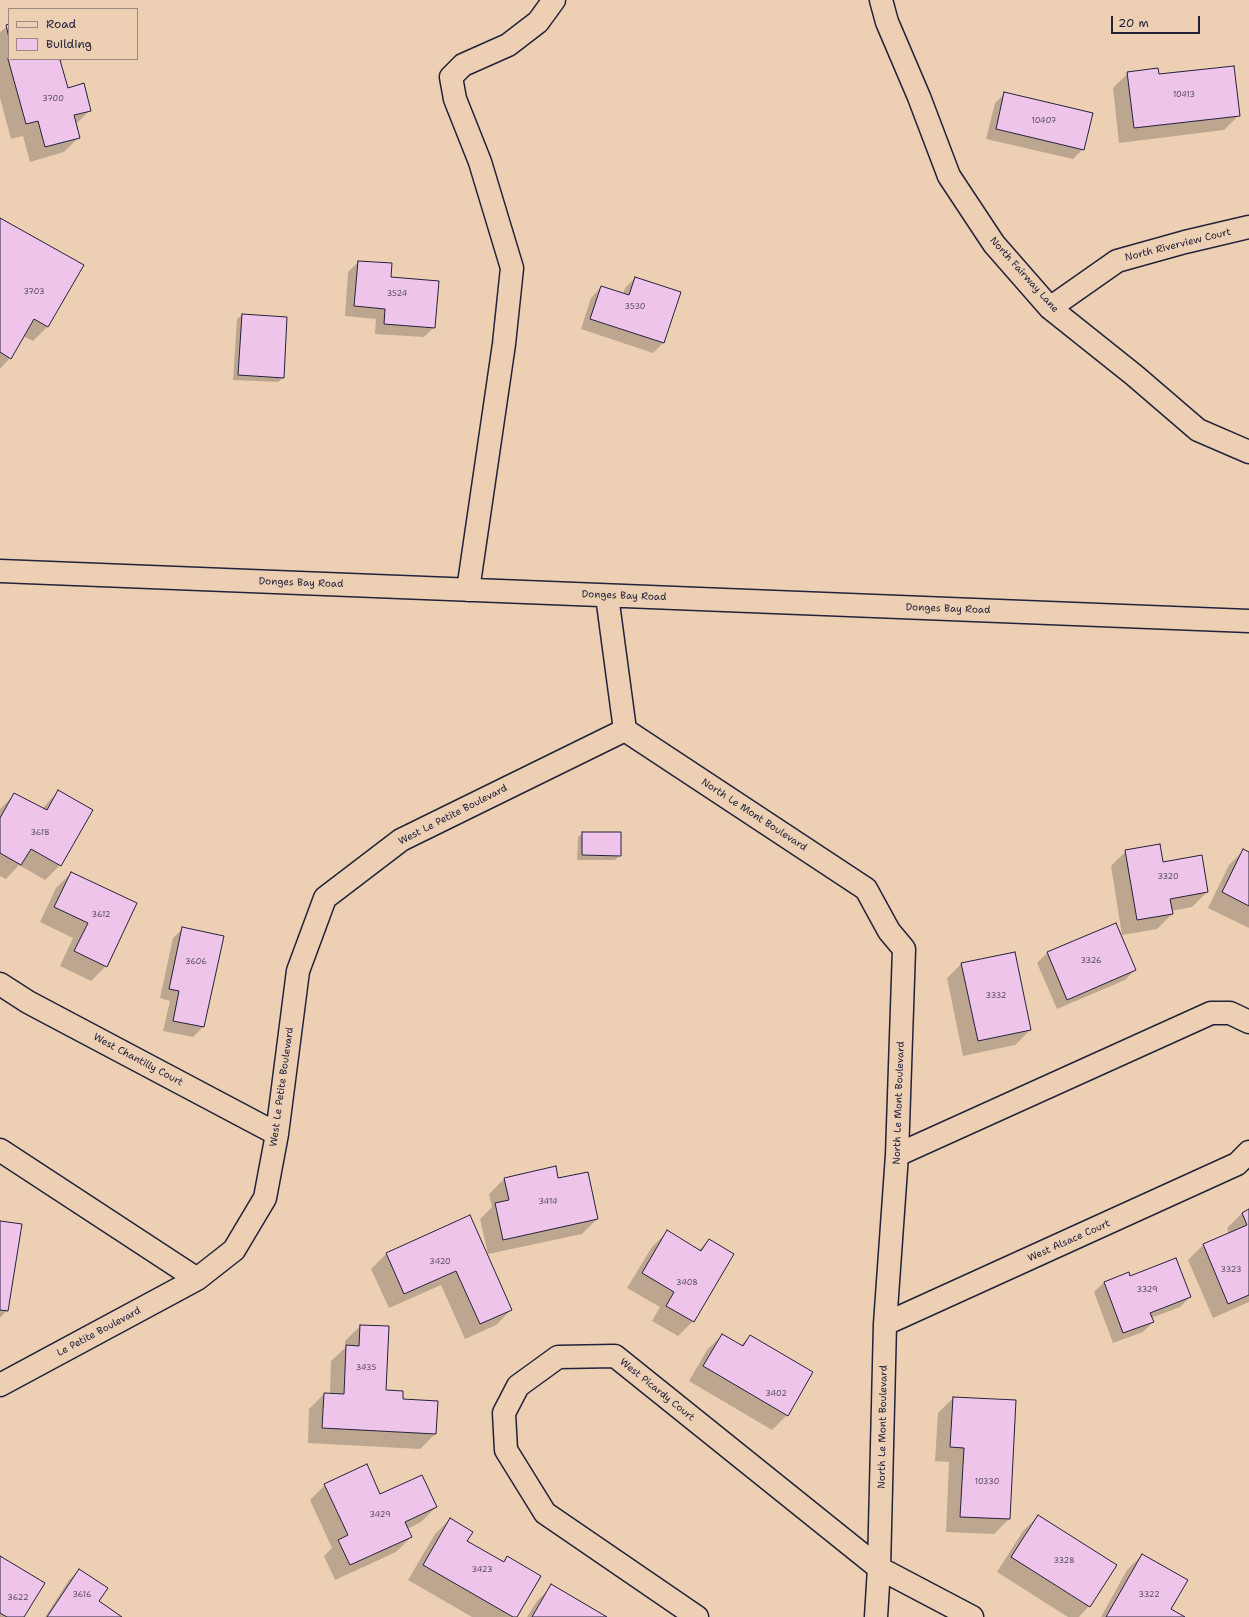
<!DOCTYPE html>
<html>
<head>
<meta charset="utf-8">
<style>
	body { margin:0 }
	#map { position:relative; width:1249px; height:1617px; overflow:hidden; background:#edd0b4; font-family:"Shantell Sans",sans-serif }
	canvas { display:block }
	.legend { position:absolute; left:8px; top:8px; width:130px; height:52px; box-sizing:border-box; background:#edd0b4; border:1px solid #9c8a84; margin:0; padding:5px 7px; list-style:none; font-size:12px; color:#22223b }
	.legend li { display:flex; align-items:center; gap:8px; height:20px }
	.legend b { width:20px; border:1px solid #9c8a84 }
	.scale { position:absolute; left:1111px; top:16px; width:89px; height:18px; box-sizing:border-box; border:2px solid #22223b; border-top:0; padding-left:5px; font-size:12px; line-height:14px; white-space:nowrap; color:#22223b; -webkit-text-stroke:3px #edd0b4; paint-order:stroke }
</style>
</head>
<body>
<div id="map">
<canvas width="1249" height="1617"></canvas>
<ul class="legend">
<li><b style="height:5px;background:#edd0b4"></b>Road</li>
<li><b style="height:11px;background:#efc4eb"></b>Building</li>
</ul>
<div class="scale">20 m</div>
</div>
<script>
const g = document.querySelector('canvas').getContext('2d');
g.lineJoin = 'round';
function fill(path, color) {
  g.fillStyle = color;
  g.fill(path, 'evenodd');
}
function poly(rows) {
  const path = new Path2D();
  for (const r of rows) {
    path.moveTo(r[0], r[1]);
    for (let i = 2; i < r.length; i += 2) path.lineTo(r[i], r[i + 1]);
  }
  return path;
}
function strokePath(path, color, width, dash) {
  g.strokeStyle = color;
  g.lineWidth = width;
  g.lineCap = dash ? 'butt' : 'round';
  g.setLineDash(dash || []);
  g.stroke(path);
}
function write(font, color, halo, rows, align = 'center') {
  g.font = font + ' "Shantell Sans",sans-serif';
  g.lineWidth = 3.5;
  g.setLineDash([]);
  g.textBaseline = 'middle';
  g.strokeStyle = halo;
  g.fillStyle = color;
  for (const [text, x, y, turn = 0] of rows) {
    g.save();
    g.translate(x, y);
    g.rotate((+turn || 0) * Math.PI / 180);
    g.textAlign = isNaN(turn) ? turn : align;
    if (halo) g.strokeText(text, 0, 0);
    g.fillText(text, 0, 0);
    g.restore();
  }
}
fill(poly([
	[9,25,9,59,63,59,59,63,67,89,90,110,76,124,79,137,64,152,30,162,23,136,11,139,0,98,0,32],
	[1128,73,1158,76,1239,115,1224,130,1119,143,1113,88],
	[1005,93,1083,149,1073,159,986,139,995,103],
	[0,219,48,326,33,341,23,336,10,358,0,369],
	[358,262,390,278,434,327,424,337,375,334,376,319,345,316,348,272],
	[635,278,663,343,653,353,581,329,591,298,601,287,623,294,625,288],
	[242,315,286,318,283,378,278,382,233,380,237,319],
	[58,791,60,865,45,880,19,865,6,879,0,876,0,809,15,794,42,809],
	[583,833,620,855,615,860,577,860,578,837],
	[1244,850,1249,853,1249,928,1208,908,1229,865],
	[1126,851,1162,863,1207,892,1192,907,1171,911,1172,914,1157,929,1122,935,1111,866],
	[71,873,106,966,91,981,60,966,73,938,40,922,56,888],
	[1115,924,1135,970,1125,980,1057,1009,1037,963,1047,953],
	[183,928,203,1027,193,1037,163,1031,170,1001,160,998,173,938],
	[962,963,1030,1030,1015,1045,963,1056,947,978],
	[504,1179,558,1179,597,1219,582,1234,488,1254,480,1219,492,1207,489,1194],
	[1249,1210,1249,1302,1213,1318,1188,1260,1203,1245,1229,1234,1227,1228,1242,1213],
	[470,1216,511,1310,496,1325,465,1339,441,1285,389,1308,371,1269,386,1254],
	[0,1222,7,1310,0,1318],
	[667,1232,699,1250,709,1240,732,1254,693,1321,678,1336,652,1321,660,1307,627,1288,652,1247],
	[1129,1277,1190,1297,1180,1307,1151,1318,1153,1322,1143,1332,1113,1343,1094,1292,1104,1282],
	[360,1326,385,1391,402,1400,435,1434,420,1449,308,1443,309,1409,324,1394,330,1394,331,1361,345,1348,345,1341],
	[722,1335,740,1346,750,1336,787,1415,772,1430,689,1381,707,1350],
	[953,1398,1009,1519,994,1534,946,1532,949,1462,935,1461,938,1413],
	[325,1485,380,1495,436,1507,421,1522,407,1529,411,1537,396,1552,335,1580,324,1556,332,1548,310,1500],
	[1038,1516,1089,1606,1079,1617,1068,1617,997,1572,1023,1531],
	[450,1519,466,1542,502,1563,507,1557,516,1617,472,1617,408,1580,435,1534],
	[1142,1555,1170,1610,1183,1617,1101,1617,1127,1570],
	[0,1557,23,1617,0,1617],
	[79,1570,97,1602,120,1617,45,1617,69,1580],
	[552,1586,605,1617,527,1617,537,1601]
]), '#0003');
const building = poly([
	[9,24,9,38,6,25,9,24],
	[8,59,64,59,60,60,68,88,84,83,91,111,74,115,80,138,45,147,38,121,26,124,8,59],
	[1234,66,1240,116,1134,128,1127,72,1158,68,1159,74,1234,66],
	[1004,92,1093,113,1084,150,996,129,1004,92],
	[0,218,84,265,48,327,34,319,11,359,0,352,0,218],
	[358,261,392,263,391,277,439,281,435,328,384,324,385,309,354,306,358,261],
	[635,277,681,292,664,343,590,319,601,286,629,295,635,277],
	[242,314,287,317,284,378,238,375,242,314],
	[58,790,93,810,61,866,31,849,21,865,0,853,0,818,14,793,47,810,58,790],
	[582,832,621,832,621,856,582,855,582,832],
	[1160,844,1163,862,1202,855,1208,892,1170,899,1173,914,1137,920,1125,850,1160,844],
	[1243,849,1249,852,1249,906,1222,892,1243,849],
	[71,872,137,903,107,967,74,951,88,923,54,907,71,872],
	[1116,923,1136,970,1067,1000,1047,952,1116,923],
	[182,927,224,936,204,1027,173,1021,179,991,169,989,182,927],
	[1015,952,1031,1030,978,1041,961,963,1015,952],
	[556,1166,558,1178,588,1172,598,1219,503,1240,495,1203,509,1200,504,1178,556,1166],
	[1249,1209,1249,1295,1228,1304,1203,1244,1247,1225,1242,1213,1249,1209],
	[470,1215,512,1310,480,1324,456,1271,404,1294,386,1253,470,1215],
	[0,1221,22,1224,8,1311,0,1310,0,1221],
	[667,1230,701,1251,709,1239,734,1254,694,1322,666,1306,674,1292,642,1273,667,1230],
	[1176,1258,1191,1297,1150,1313,1154,1322,1123,1333,1104,1282,1129,1272,1130,1276,1176,1258],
	[360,1325,389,1326,386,1390,403,1391,403,1399,438,1401,436,1434,322,1428,324,1393,344,1394,346,1345,359,1346,360,1325],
	[722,1334,743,1346,750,1335,813,1372,788,1416,703,1366,722,1334],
	[953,1397,1016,1400,1010,1519,960,1517,964,1448,950,1447,953,1397],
	[367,1464,380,1494,422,1475,437,1507,405,1522,412,1537,350,1565,338,1540,348,1535,324,1484,367,1464],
	[1038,1515,1117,1565,1090,1607,1011,1557,1038,1515],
	[450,1518,473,1532,467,1541,504,1562,507,1556,541,1576,517,1617,513,1617,423,1565,450,1518],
	[1142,1554,1188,1580,1171,1609,1185,1617,1106,1617,1142,1554],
	[0,1556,45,1583,24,1617,7,1617,0,1613,0,1556],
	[79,1569,108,1588,99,1601,122,1617,47,1617,79,1569],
	[551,1584,607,1617,532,1617,551,1584]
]);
fill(building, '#efc4eb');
strokePath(building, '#22223b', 1);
const minor = poly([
	[881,0,887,22,919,97,949,176,994,244,1050,308,1134,375,1198,430,1249,452],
	[1050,308,1117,261,1185,242,1249,227],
	[0,571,1249,621],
	[468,590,504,344,512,268,480,162,455,99,451,77,463,65,508,45,538,22,554,0],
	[625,730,866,889,889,931,904,949,897,1155,885,1324,879,1568,876,1617],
	[0,984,28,1002,277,1134],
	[0,1150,197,1279],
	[897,1155,1211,1013,1230,1013,1249,1022],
	[885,1324,1237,1164,1249,1152],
	[0,1385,197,1279,234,1250,265,1198,277,1134,298,971,325,898,401,840,625,730,607,596],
	[697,1617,545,1513,506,1450,504,1413,518,1386,558,1357,615,1356,879,1568,972,1617]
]);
strokePath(minor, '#22223b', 25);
strokePath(minor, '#edd0b4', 22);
write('8px', '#554a67', null, [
	["10413",1184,95],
	["3700",53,99],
	["10407",1044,121],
	["3703",34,292],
	["3524",397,294],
	["3530",635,307],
	["3618",40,833],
	["3320",1168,877],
	["3612",101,915],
	["3326",1091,961],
	["3606",196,962],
	["3332",996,996],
	["3414",548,1202],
	["3420",440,1262],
	["3323",1231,1270],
	["3408",687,1283],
	["3329",1147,1290],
	["3435",366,1368],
	["3402",776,1394],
	["10330",987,1482],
	["3429",380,1515],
	["3328",1064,1561],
	["3423",482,1570],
	["3616",82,1595],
	["3322",1149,1595],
	["3622",18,1598]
]);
write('10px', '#22223b', '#edd0b4', [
	["North Riverview Court",1178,245,-14],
	["North Fairway Lane",1024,275,48],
	["Donges Bay Road",301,583,2],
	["Donges Bay Road",624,596,2],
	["Donges Bay Road",948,609,2],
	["West Le Petite Boulevard",453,815,-27],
	["North Le Mont Boulevard",754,815,33],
	["West Chantilly Court",138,1060,28],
	["West Le Petite Boulevard",282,1087,-82],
	["North Le Mont Boulevard",899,1103,-88],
	["West Alsace Court",1069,1241,-24],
	["Le Petite Boulevard",99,1332,-28],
	["West Picardy Court",657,1390,39],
	["North Le Mont Boulevard",883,1427,-89]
]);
</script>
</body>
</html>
